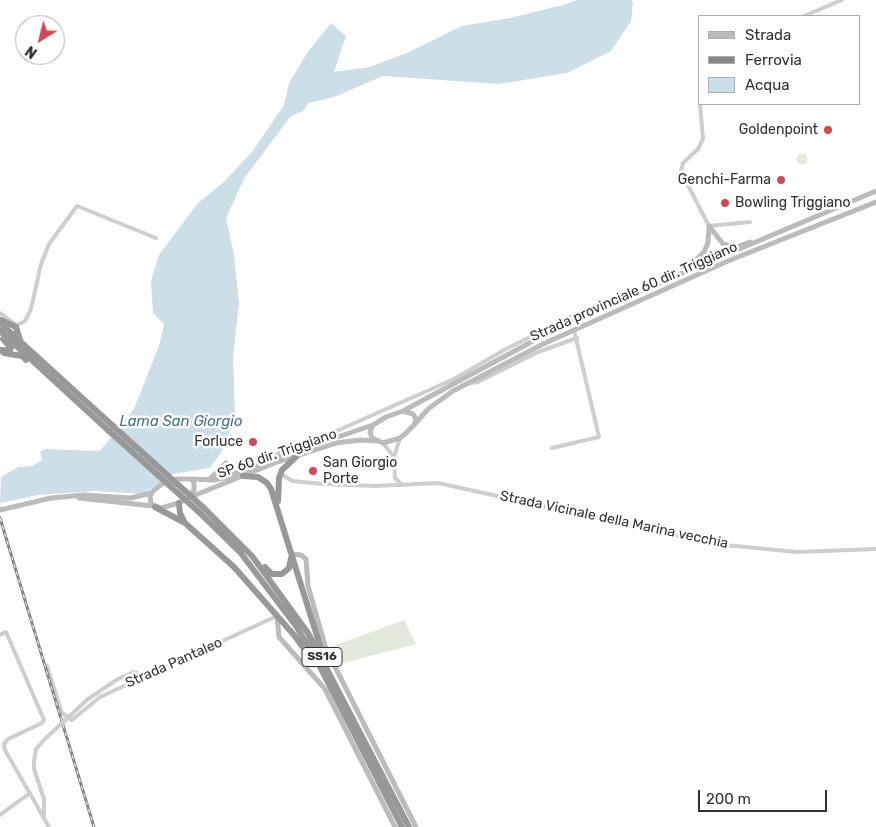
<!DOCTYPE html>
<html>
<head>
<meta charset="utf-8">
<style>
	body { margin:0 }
	#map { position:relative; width:876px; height:827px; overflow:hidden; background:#fff; font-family:Rubik,sans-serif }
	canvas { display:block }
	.legend { position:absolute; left:698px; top:15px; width:162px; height:90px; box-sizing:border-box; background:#fff; border:1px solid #adadad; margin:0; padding:6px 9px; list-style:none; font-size:15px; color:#313131 }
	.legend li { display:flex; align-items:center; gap:10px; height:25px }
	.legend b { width:25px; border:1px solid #adadad }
	.north { position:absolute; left:15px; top:15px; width:50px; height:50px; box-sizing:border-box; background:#fff; border:1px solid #adadad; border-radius:50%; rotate:216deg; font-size:14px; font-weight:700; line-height:20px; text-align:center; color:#313131 }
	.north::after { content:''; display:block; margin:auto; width:18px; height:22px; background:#d34855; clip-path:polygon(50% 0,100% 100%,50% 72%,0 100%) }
	.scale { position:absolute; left:698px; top:790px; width:129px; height:22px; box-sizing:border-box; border:2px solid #313131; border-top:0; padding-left:6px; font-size:15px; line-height:18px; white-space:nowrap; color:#313131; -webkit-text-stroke:4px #fff; paint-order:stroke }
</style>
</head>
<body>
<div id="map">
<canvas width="876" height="827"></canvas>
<ul class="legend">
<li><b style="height:6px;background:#bbb"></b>Strada</li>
<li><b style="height:6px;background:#868686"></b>Ferrovia</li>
<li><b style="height:14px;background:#ccdee7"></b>Acqua</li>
</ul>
<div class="north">N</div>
<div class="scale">200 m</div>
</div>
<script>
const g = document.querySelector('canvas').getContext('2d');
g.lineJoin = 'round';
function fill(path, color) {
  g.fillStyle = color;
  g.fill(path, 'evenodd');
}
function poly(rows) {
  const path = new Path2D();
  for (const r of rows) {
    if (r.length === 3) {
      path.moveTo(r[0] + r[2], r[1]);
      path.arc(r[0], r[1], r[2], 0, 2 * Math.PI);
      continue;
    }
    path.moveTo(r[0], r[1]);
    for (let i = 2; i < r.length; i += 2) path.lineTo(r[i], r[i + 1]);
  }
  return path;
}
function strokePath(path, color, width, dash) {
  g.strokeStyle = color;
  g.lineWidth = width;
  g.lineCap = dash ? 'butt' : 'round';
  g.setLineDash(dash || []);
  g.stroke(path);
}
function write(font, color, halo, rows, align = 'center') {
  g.font = font + ' Rubik,sans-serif';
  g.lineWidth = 5;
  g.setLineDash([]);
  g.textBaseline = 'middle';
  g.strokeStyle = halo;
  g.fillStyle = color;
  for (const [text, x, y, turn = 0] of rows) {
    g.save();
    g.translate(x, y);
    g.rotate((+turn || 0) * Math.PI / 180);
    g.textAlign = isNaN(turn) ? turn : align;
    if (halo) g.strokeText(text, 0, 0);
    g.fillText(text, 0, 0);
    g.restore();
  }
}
fill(poly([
	[802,159,5.5],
	[404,620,416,644,336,665,330,647]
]), '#e4e9de');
fill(poly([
	[577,0,631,0,633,3,631,21,611,51,567,73,499,84,383,76,334,97,309,103,303,111,291,116,245,177,226,218,234,255,239,303,233,358,235,414,224,448,210,468,173,474,143,494,95,491,38,495,0,503,1,477,18,467,32,466,42,460,40,452,45,449,100,451,134,409,160,343,164,324,153,313,151,281,159,255,198,203,225,181,252,152,284,105,289,83,307,53,331,23,346,36,334,72,370,67,409,52,462,26,510,18,563,5]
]), '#ccdee7');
strokePath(poly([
	[804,16,842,0],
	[700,104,703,139,698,149,683,163,681,172,709,226,750,222],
	[0,313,15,324],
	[17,325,25,321,31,309,41,264,49,244,77,206,156,238],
	[471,383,478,382,538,352,577,338],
	[383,443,394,457,395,478,402,485],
	[552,448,599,437,574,330],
	[394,457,400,438],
	[272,458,283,450,332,433,454,379,506,349,591,307,605,305],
	[280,473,292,481,324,484,375,486,438,483,715,544,797,552,876,549],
	[0,635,6,632,44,720,42,723,8,739,4,744,5,750,49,827],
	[47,666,62,713,72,720,100,697,277,616],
	[88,699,118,679,134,672,144,676],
	[0,815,30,793],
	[44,817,44,799,34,769,34,761,36,749,45,739]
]), '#cecece', 4);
strokePath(poly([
	[709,226,723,244,737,247,750,242],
	[686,269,704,252,708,243,709,227],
	[403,411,574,319,876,191],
	[403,411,413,414,416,419,414,425,406,433,400,438,383,443,372,438,370,432,373,425,386,417,403,411],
	[414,425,428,409,453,391,543,344,728,261,876,202],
	[177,479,191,479,194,482,194,490,188,498,179,503,161,508,151,504,150,496,153,491,162,484,177,479],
	[191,479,215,480,227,477,270,460,373,425],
	[209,480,226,463,230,472,236,473],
	[79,498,153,506],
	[188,498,277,462,336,443,360,440,376,441],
	[0,510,51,498,84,495,131,498,151,493],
	[292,554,301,555,306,559,308,586,326,649,416,827],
	[277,616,279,637,325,689,395,827]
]), '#bbb', 5);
strokePath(poly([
	[1,320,16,327,20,340],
	[0,323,113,426],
	[0,331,109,431],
	[1,350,4,353,22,356,26,360],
	[3,350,9,351,11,348,3,339],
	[243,476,258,477,267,483,271,489,322,652],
	[278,501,279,478,282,470,298,455],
	[179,503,180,513,184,521],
	[155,507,185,523,234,567,294,635,315,664],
	[204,508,252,556,308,633,409,827],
	[200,513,240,552,296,626,315,657,402,827],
	[265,567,272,574,282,574,289,568,291,558]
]), '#989898', 6);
const rail = poly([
	[0,518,94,827]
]);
strokePath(rail, '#868686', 3);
strokePath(rail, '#fff', 1, [4]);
strokePath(poly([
	[45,739,88,699]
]), '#cecece', 4);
strokePath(poly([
	[113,426,204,508],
	[109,431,200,513]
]), '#989898', 6);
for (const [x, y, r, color] of [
	[828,130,5,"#d34855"],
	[781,180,5,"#d34855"],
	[725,203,5,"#d34855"],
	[253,442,5,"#d34855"],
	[313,471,5,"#d34855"]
]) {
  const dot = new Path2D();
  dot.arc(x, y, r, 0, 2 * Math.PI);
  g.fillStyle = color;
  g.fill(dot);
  strokePath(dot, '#fff', 2);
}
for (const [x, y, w] of [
	[322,657,40]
]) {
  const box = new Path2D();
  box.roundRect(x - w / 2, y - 9.5, w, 19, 4);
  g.fillStyle = '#fff';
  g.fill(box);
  strokePath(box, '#313131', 1);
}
write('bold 12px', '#313131', null, [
	["SS16",322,657]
]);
write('14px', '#313131', '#fff', [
	["Goldenpoint",818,130],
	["Genchi-Farma",771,180],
	["Bowling Triggiano",735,203,"left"],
	["Forluce",243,442],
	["San Giorgio",323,463,"left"],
	["Porte",323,479,"left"]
], 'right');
write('14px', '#313131', '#fff', [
	["Strada provinciale 60 dir. Triggiano",634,292,-24],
	["SP 60 dir. Triggiano",277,454,-19],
	["Strada Vicinale della Marina vecchia",614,520,12],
	["Strada Pantaleo",174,663,-24]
]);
write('italic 15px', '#47728b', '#fff', [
	["Lama San Giorgio",181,422]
]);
</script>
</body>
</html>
